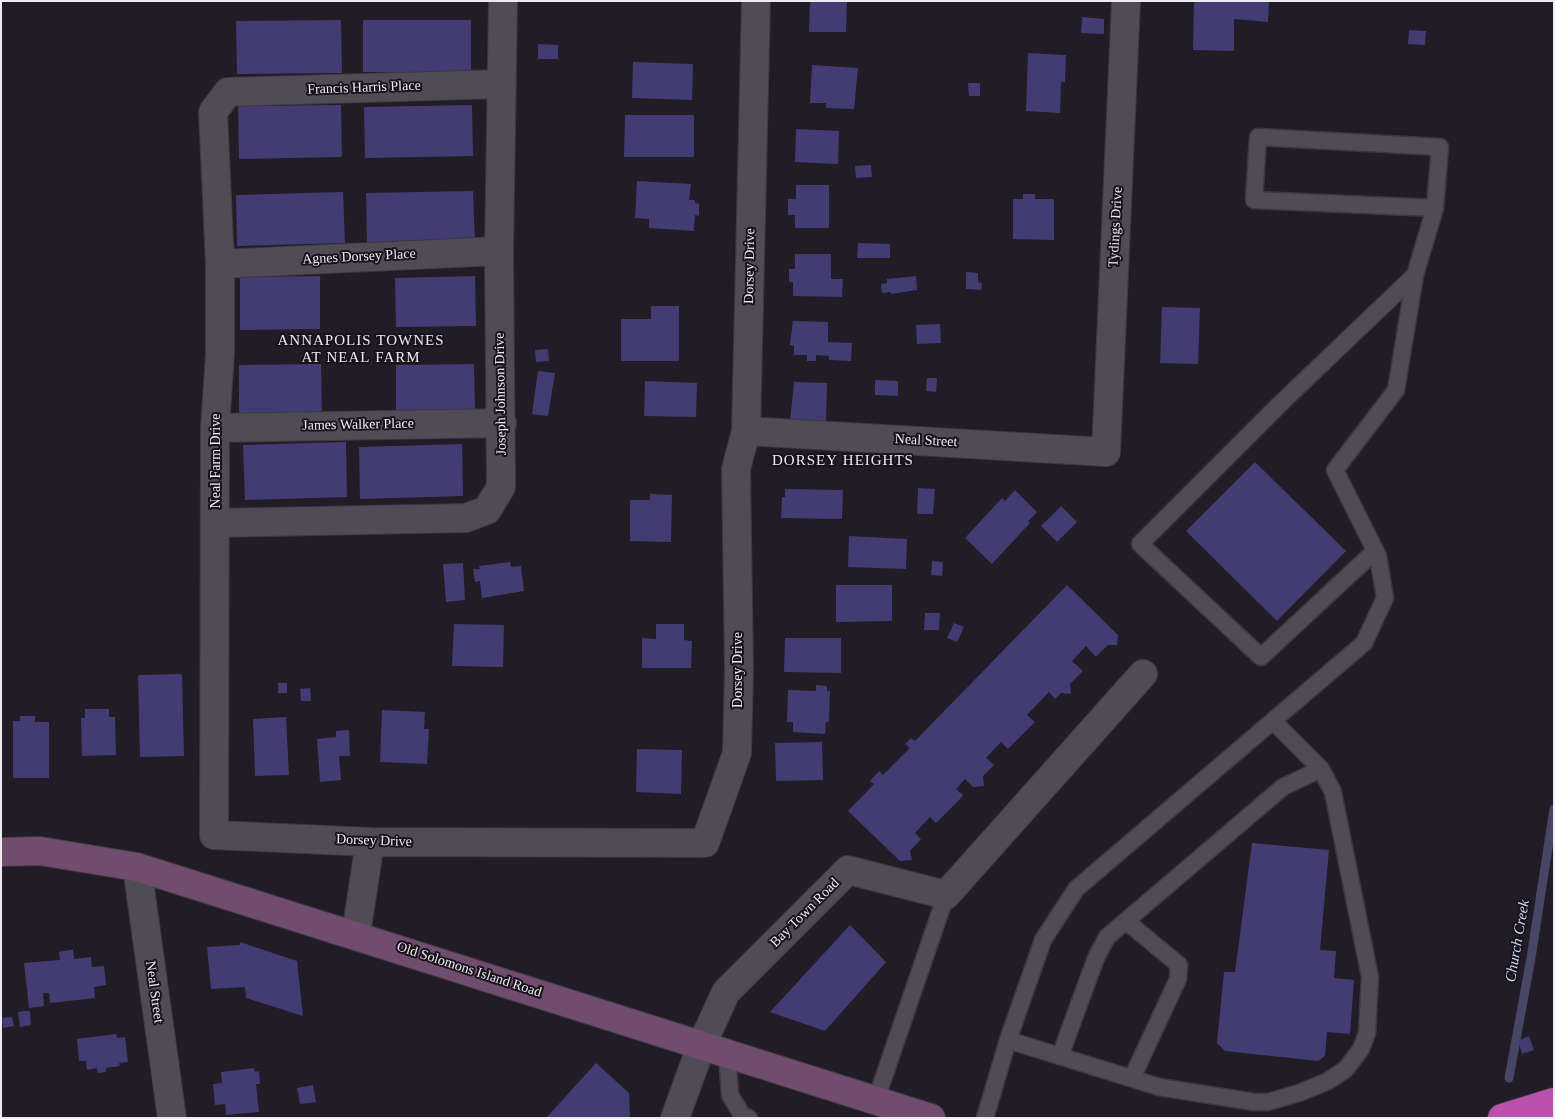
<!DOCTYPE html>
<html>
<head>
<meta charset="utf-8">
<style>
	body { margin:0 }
	#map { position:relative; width:1555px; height:1119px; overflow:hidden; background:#211c25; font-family:"Times New Roman",serif }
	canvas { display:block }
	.frame { position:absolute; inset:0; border:2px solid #eeeaf1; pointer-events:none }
</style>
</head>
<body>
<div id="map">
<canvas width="1555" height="1119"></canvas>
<div class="frame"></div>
</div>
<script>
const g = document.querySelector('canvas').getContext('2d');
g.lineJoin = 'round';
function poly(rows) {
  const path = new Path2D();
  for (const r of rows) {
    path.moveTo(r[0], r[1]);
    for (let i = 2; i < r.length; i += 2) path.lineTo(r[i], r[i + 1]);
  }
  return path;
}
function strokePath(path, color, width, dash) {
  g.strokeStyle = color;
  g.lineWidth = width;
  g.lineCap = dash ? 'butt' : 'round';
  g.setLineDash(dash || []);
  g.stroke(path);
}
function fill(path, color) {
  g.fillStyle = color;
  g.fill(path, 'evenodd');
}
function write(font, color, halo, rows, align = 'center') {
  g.font = font + ' "Times New Roman",serif';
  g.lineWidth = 4;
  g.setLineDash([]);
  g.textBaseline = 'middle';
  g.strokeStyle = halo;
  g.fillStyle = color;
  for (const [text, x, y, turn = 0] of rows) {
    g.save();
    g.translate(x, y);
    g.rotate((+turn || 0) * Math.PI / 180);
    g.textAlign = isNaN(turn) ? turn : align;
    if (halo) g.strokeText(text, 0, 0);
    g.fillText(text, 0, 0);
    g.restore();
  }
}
strokePath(poly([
	[1509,1078,1531,958,1554,809]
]), '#474665', 9);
fill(poly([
	[810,1,847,1,846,32,809,32],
	[1194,1,1269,1,1268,22,1234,19,1234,51,1193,50],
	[1082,17,1104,19,1104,34,1081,33],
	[341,20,342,73,237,74,236,21],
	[363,20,471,20,471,73,363,72],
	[1409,30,1426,31,1425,45,1408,44],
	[538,44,558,45,558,59,538,59],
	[1028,53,1066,55,1065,82,1061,82,1060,113,1026,111],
	[633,62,693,64,692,100,632,98],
	[812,65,858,68,854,109,826,108,826,103,810,103],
	[968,83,980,83,980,96,969,96],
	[341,105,342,157,239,159,238,106],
	[472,105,473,156,365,158,364,107],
	[625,115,694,115,694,157,624,157],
	[796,129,839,131,838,164,795,162],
	[871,165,872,177,856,178,855,166],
	[637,181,691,184,689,200,695,200,695,203,699,204,699,216,695,215,694,231,649,228,649,219,635,218],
	[796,185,829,185,829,228,795,228,795,215,788,215,788,199,796,199],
	[473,191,475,241,367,244,366,193],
	[343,192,345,243,237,246,236,195],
	[1023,194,1035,194,1035,199,1054,199,1054,240,1013,239,1013,199,1023,199],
	[858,243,890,244,890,258,857,258],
	[795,254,831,254,831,279,843,279,842,297,793,296,793,282,789,282,789,269,795,269],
	[966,272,978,273,978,282,982,283,981,290,966,289],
	[320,276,320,329,240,330,240,277],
	[475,276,476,326,396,327,395,278],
	[916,276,917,290,891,294,891,292,882,293,881,284,887,283,887,279],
	[651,306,679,306,679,361,621,361,621,319,651,319],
	[1162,307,1200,308,1198,364,1160,363],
	[793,321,828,322,828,342,852,343,851,361,829,360,829,356,816,355,816,361,807,361,807,355,794,355,794,346,790,345,790,342],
	[940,324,941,343,917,344,916,325],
	[548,349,549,361,536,362,535,350],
	[321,364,322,415,239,415,239,365],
	[474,364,475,411,396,413,396,365],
	[538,371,555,373,548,416,532,414],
	[927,378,937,378,936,392,926,391],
	[875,380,898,381,898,396,875,395],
	[645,381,697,383,696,417,644,416],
	[794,382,827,383,826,423,790,422],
	[346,442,347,497,245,500,243,445],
	[462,444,463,496,360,499,359,447],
	[1255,462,1346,551,1277,621,1186,531],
	[918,488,935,489,933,514,917,514],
	[785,489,843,490,842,519,781,518,782,497,785,497],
	[1015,490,1037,512,1028,522,1030,523,992,564,965,538,1002,498,1005,501],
	[650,494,672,495,671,542,630,541,630,500,650,500],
	[1061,506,1077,522,1057,542,1041,526],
	[849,536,907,539,906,569,848,567],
	[932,561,943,562,942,576,931,575],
	[510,562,511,567,521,566,524,591,482,598,480,581,475,582,473,569,480,569,479,566],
	[463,563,465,600,446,602,443,564],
	[836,585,892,585,892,621,836,622],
	[1067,585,1118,635,1117,645,1108,645,1096,657,1086,646,1072,661,1083,671,1070,684,1071,694,1061,693,1055,699,1049,692,1027,715,1035,722,1008,749,1001,742,986,758,994,765,983,776,984,786,973,787,965,779,956,789,963,795,961,798,936,823,930,817,915,833,921,839,910,851,912,860,900,861,848,811,874,784,870,781,879,771,883,775,910,748,905,744,911,738,915,741],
	[925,613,940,613,939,630,924,630],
	[954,623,964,627,957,642,947,638],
	[454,624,504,625,503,667,452,666],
	[656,624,684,624,684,640,692,641,691,668,642,668,642,638,656,639],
	[785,638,841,638,841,673,784,672],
	[182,674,184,756,140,757,138,675],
	[278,683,287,683,287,693,278,693],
	[816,685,827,686,827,691,830,691,829,722,826,722,825,734,793,732,793,722,787,722,788,690,816,691],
	[310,688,311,701,301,701,300,689],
	[85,709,109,709,109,717,115,717,116,755,82,756,81,718,85,718],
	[382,710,425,712,424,729,429,729,427,764,380,762],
	[20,716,35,716,35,722,49,722,49,778,13,778,13,721,20,721],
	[286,717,289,775,255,776,253,719],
	[349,730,350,756,339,756,341,780,320,782,317,739,336,737,336,731],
	[822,742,823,780,776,781,775,743],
	[637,749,682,750,681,794,636,792],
	[1252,843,1329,850,1320,950,1336,951,1334,978,1354,980,1350,1034,1327,1032,1325,1056,1318,1061,1225,1051,1217,1043,1224,972,1235,972],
	[850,925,886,962,825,1031,770,1012],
	[240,942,297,961,303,1016,246,998,245,987,211,989,207,947,240,945],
	[69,950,73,950,74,959,91,957,92,967,104,966,106,985,94,987,95,998,50,1003,49,993,43,993,44,1006,29,1008,24,963,60,960,59,952],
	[25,1011,30,1011,31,1025,20,1027,18,1012],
	[12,1017,14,1026,3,1028,2,1018],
	[116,1034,117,1038,125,1037,128,1062,119,1063,120,1066,106,1068,106,1072,98,1073,97,1068,87,1070,86,1061,79,1061,77,1039],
	[1529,1036,1534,1050,1522,1054,1518,1041],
	[596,1063,629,1093,630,1115,628,1118,546,1118],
	[254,1068,255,1072,259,1071,260,1084,256,1084,259,1112,226,1115,225,1104,215,1105,213,1084,222,1083,221,1072],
	[313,1085,316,1102,300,1104,297,1088]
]), '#433c72');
const lane = poly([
	[1375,551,1261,657,1140,544,1282,402,1415,275],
	[1126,921,1179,965,1178,979,1132,1078],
	[1008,1040,1159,1087,1254,1102,1268,1102,1299,1093,1328,1081,1346,1069,1361,1049,1367,1033,1370,977,1333,792,1321,769,1274,722],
	[727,1052,730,1095,742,1115,749,1118],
	[1060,1056,1096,958,1107,937,1283,787,1321,769],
	[876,1100,946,895],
	[985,1118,1008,1040,1043,940,1076,889,1364,643,1385,598,1378,556,1335,470,1396,390,1415,275,1435,208,1254,200,1258,137,1440,147,1435,208]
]);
const street = poly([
	[501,84,228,92,213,112,220,264,220,354,215,428,214,835,370,842,705,843,737,753,739,670,736,469,746,431,756,1],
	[220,264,499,251],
	[215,428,502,423],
	[746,431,1106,452,1126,1],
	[216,523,466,518,487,510,501,487,499,251,503,1],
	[137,867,172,1118],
	[356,934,370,842],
	[675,1118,702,1044,726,992,848,870,946,895,1143,674]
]);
const secondary = poly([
	[1,852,40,851,137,867,931,1118]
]);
const highway = poly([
	[1502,1118,1554,1102]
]);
strokePath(lane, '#3d3840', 19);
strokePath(street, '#3d3840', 30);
strokePath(secondary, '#3d3840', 30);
strokePath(highway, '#3d3840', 30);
strokePath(lane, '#504b55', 16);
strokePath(street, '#504b55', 28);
strokePath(secondary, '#704d6f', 28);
strokePath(highway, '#ba51ad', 28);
write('14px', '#eeeaf1', '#18131b', [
	["Francis Harris Place",364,88,-2],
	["Tydings Drive",1116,227,-87],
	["Agnes Dorsey Place",359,257,-3],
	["Dorsey Drive",750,266,-89],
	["Joseph Johnson Drive",501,394,-91],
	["James Walker Place",358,425,-1],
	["Neal Street",926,441,3],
	["Neal Farm Drive",216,461,-90],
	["Dorsey Drive",738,670,-90],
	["Dorsey Drive",374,841,2],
	["Bay Town Road",805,913,-45],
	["Old Solomons Island Road",469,970,18],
	["Neal Street",154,992,82]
]);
g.letterSpacing = '1px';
write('15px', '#eeeaf1', '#18131b', [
	["ANNAPOLIS TOWNES",361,341],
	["AT NEAL FARM",361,358],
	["DORSEY HEIGHTS",843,461]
]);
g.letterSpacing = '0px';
write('italic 15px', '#cddcfd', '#18131b', [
	["Church Creek",1518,941,-80]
]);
</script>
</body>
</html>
